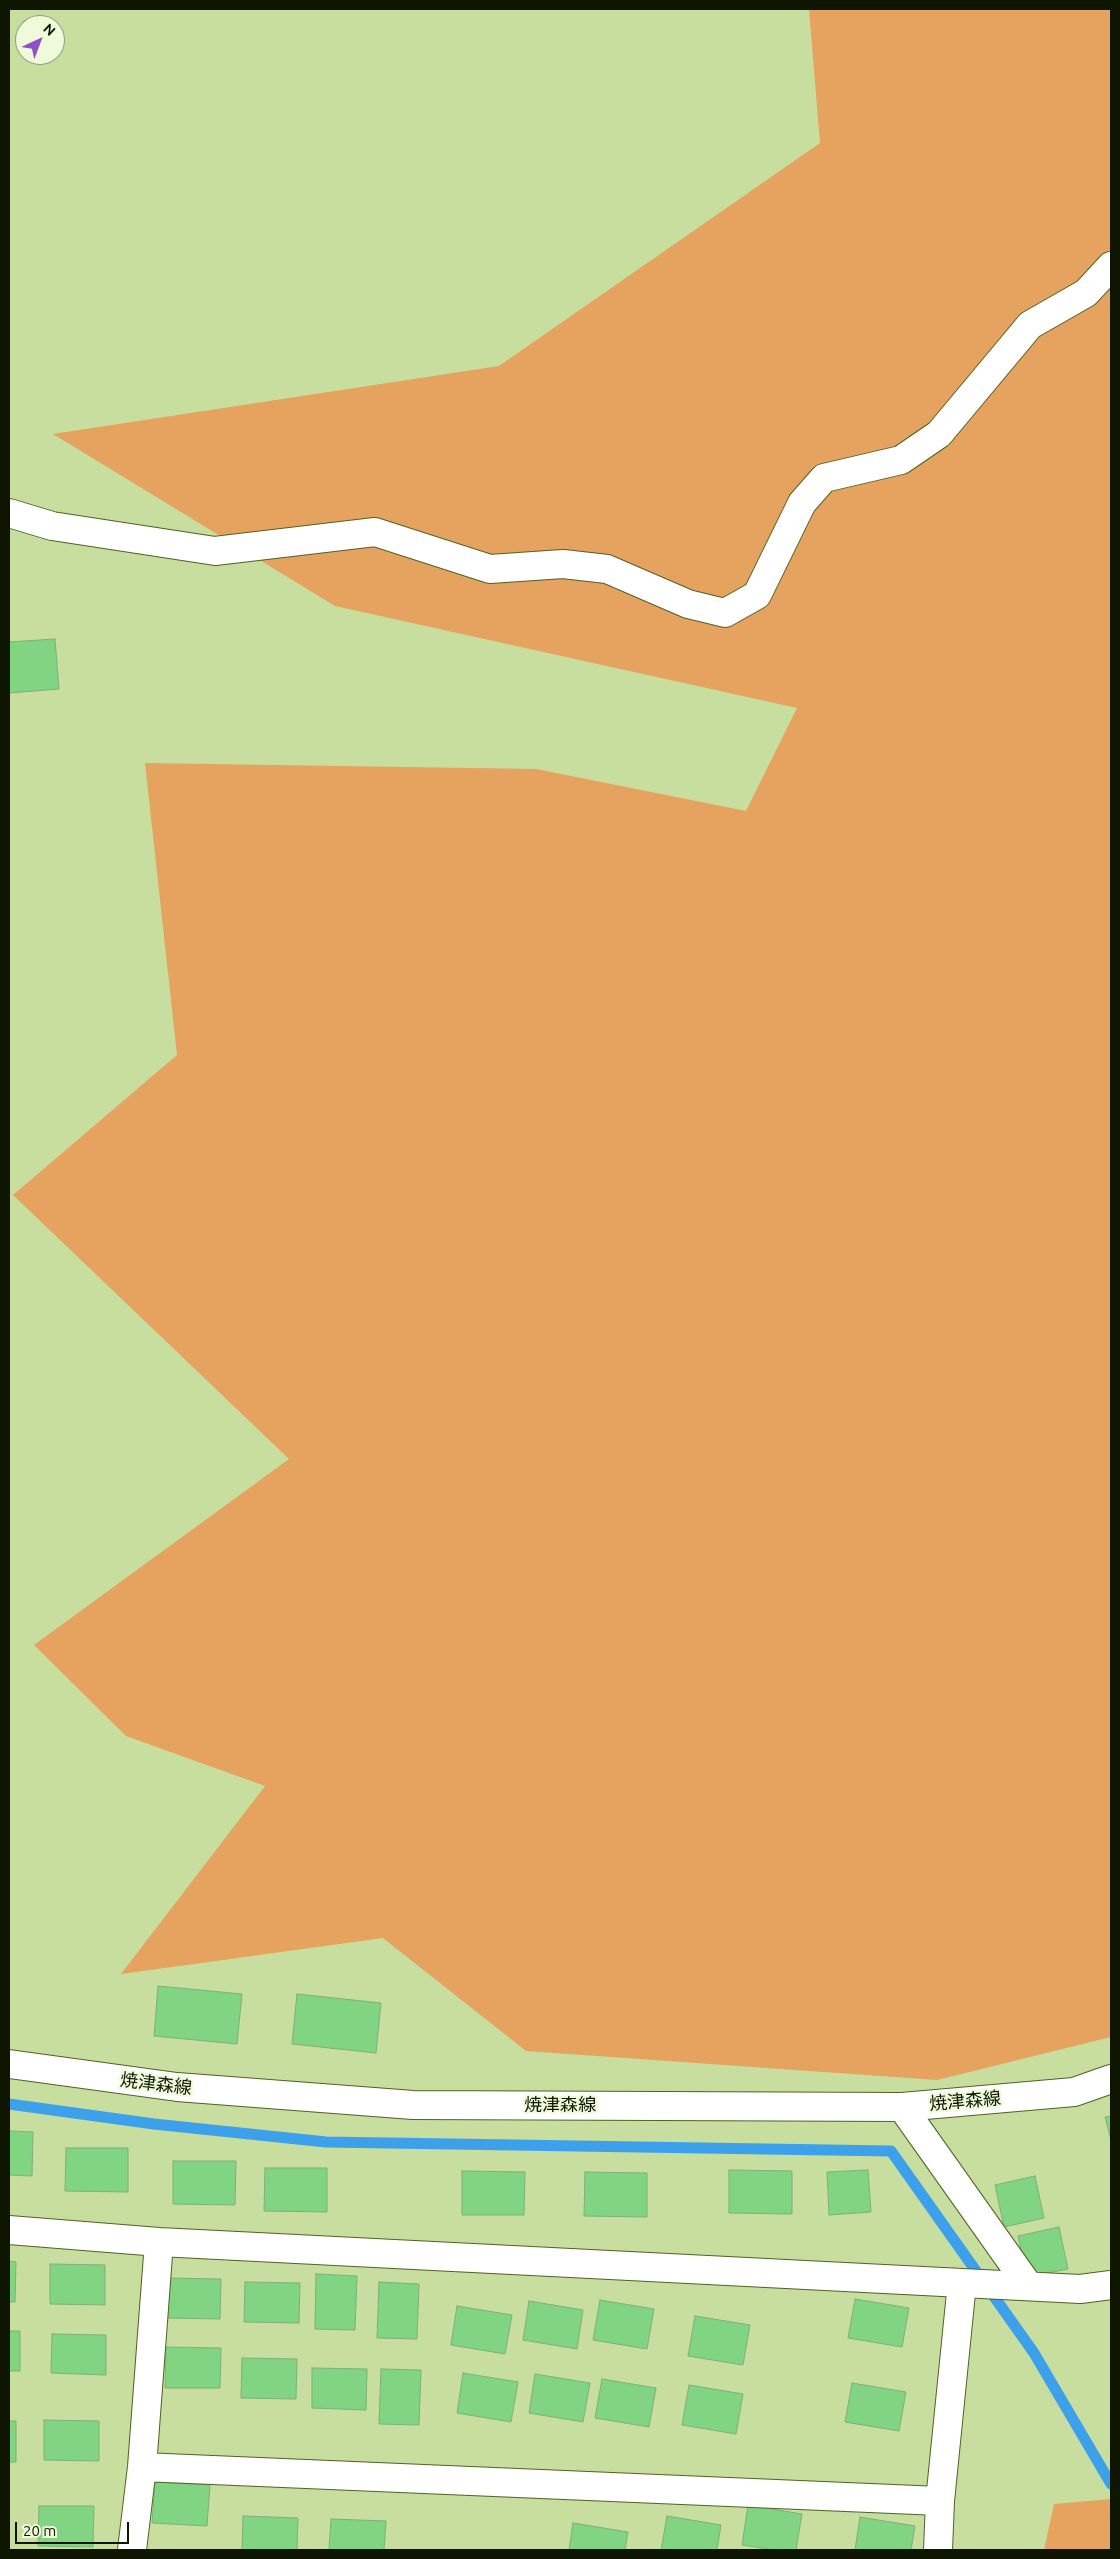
<!DOCTYPE html>
<html>
<head>
<meta charset="utf-8">
<style>
	body { margin:0 }
	#map { position:relative; width:1120px; height:2559px; overflow:hidden; background:#c7de9e; font-family:Ubuntu,sans-serif }
	canvas { display:block }
	.frame { position:absolute; inset:0; border:10px solid #0e1500; pointer-events:none }
	.north { position:absolute; left:15px; top:15px; width:50px; height:50px; box-sizing:border-box; background:#eefada; border:1px solid #949e83; border-radius:50%; rotate:43deg; font-size:14px; font-weight:700; line-height:20px; text-align:center; color:#0e1500 }
	.north::after { content:''; display:block; margin:auto; width:18px; height:22px; background:#8d51c8; clip-path:polygon(50% 0,100% 100%,50% 72%,0 100%) }
	.scale { position:absolute; left:15px; top:2522px; width:114px; height:22px; box-sizing:border-box; border:2px solid #0e1500; border-top:0; padding-left:6px; font-size:15px; line-height:18px; white-space:nowrap; color:#0e1500; -webkit-text-stroke:4px #eefada; paint-order:stroke }
</style>
</head>
<body>
<div id="map">
<canvas width="1120" height="2559"></canvas>
<div class="frame"></div>
<div class="north">N</div>
<div class="scale">20 m</div>
</div>
<script>
const g = document.querySelector('canvas').getContext('2d');
g.lineJoin = 'round';
function fill(path, color) {
  g.fillStyle = color;
  g.fill(path, 'evenodd');
}
function poly(rows) {
  const path = new Path2D();
  for (const r of rows) {
    path.moveTo(r[0], r[1]);
    for (let i = 2; i < r.length; i += 2) path.lineTo(r[i], r[i + 1]);
  }
  return path;
}
function strokePath(path, color, width, dash) {
  g.strokeStyle = color;
  g.lineWidth = width;
  g.lineCap = dash ? 'butt' : 'round';
  g.setLineDash(dash || []);
  g.stroke(path);
}
function write(font, color, halo, rows, align = 'center') {
  g.font = font + ' Ubuntu,"Noto Sans JP",sans-serif';
  g.lineWidth = 4.5;
  g.setLineDash([]);
  g.textBaseline = 'middle';
  g.strokeStyle = halo;
  g.fillStyle = color;
  for (const [text, x, y, turn = 0] of rows) {
    g.save();
    g.translate(x, y);
    g.rotate((+turn || 0) * Math.PI / 180);
    g.textAlign = isNaN(turn) ? turn : align;
    if (halo) g.strokeText(text, 0, 0);
    g.fillText(text, 0, 0);
    g.restore();
  }
}
fill(poly([
	[809,9,1111,9,1111,2037,937,2080,526,2051,383,1938,121,1974,265,1786,126,1736,34,1645,289,1459,13,1195,177,1055,145,763,536,769,746,811,797,708,335,606,53,434,499,366,820,143],
	[1111,2499,1111,2550,1044,2550,1054,2504]
]), '#e6a25f');
strokePath(poly([
	[9,2104,154,2124,326,2142,891,2151,1034,2353,1111,2484]
]), '#3ca1ea', 11);
const building = poly([
	[55,639,59,689,9,693,9,642,55,639],
	[158,1986,242,1994,237,2044,154,2036,158,1986],
	[297,1994,381,2003,376,2053,292,2044,297,1994],
	[1111,2116,1111,2140,1105,2117,1111,2116],
	[9,2131,33,2132,32,2176,9,2175,9,2131],
	[66,2148,128,2148,128,2192,65,2191,66,2148],
	[173,2161,236,2161,235,2205,173,2204,173,2161],
	[265,2168,327,2168,327,2212,264,2211,265,2168],
	[729,2170,792,2171,792,2214,729,2213,729,2170],
	[868,2170,871,2212,829,2215,827,2172,868,2170],
	[462,2171,525,2172,524,2215,462,2215,462,2171],
	[585,2172,647,2173,647,2217,584,2216,585,2172],
	[1035,2176,1044,2218,1004,2227,995,2185,1035,2176],
	[1059,2227,1068,2269,1027,2277,1018,2236,1059,2227],
	[9,2261,16,2262,15,2302,9,2302,9,2261],
	[50,2264,105,2265,105,2305,50,2304,50,2264],
	[316,2274,357,2276,355,2330,315,2329,316,2274],
	[165,2278,221,2279,220,2319,165,2318,165,2278],
	[245,2282,300,2283,299,2323,244,2322,245,2282],
	[379,2282,419,2284,417,2339,377,2338,379,2282],
	[855,2299,909,2308,902,2347,848,2338,855,2299],
	[600,2300,654,2309,647,2349,593,2340,600,2300],
	[529,2301,583,2310,577,2349,523,2340,529,2301],
	[457,2306,512,2315,505,2354,451,2345,457,2306],
	[695,2316,750,2325,743,2365,688,2356,695,2316],
	[9,2331,20,2331,20,2371,9,2371,9,2331],
	[52,2334,106,2335,106,2375,51,2373,52,2334],
	[166,2347,221,2348,220,2388,165,2388,166,2347],
	[242,2358,297,2359,296,2399,241,2398,242,2358],
	[312,2368,367,2369,366,2410,312,2408,312,2368],
	[381,2369,421,2370,419,2425,379,2424,381,2369],
	[463,2373,518,2382,511,2422,457,2413,463,2373],
	[535,2374,590,2383,583,2422,529,2413,535,2374],
	[602,2379,656,2388,649,2427,595,2418,602,2379],
	[852,2383,906,2392,899,2431,845,2422,852,2383],
	[689,2385,743,2394,736,2434,682,2425,689,2385],
	[44,2420,99,2421,99,2461,44,2460,44,2420],
	[9,2421,16,2421,16,2462,9,2462,9,2421],
	[155,2482,210,2485,207,2526,152,2523,155,2482],
	[748,2505,802,2514,796,2550,775,2550,742,2545,748,2505],
	[39,2506,94,2506,93,2547,38,2546,39,2506],
	[243,2516,298,2518,297,2550,242,2550,243,2516],
	[667,2516,721,2525,717,2550,661,2550,667,2516],
	[860,2517,915,2526,911,2550,855,2550,860,2517],
	[331,2519,386,2521,384,2550,329,2550,331,2519],
	[573,2523,628,2532,625,2550,569,2550,573,2523]
]);
fill(building, '#81d481');
strokePath(building, '#7eae7d', 1);
const minor = poly([
	[9,513,52,526,215,551,375,532,490,569,563,564,607,569,688,604,725,613,757,595,802,503,824,478,901,460,939,434,1030,325,1086,293,1111,266],
	[902,2107,1028,2285],
	[9,2230,159,2242,1080,2289,1111,2285],
	[142,2467,940,2501],
	[132,2550,142,2467,159,2242],
	[938,2550,940,2501,962,2283]
]);
const primary = poly([
	[9,2064,177,2087,413,2105,902,2107,1074,2092,1111,2079]
]);
strokePath(minor, '#4f6226', 30);
strokePath(primary, '#4f6226', 30);
strokePath(minor, '#fff', 28);
strokePath(primary, '#fff', 28);
write('18px', '#0e1500', '#eefada', [
	["焼津森線",156,2084,7],
	["焼津森線",965,2101,-5],
	["焼津森線",560,2105]
]);
</script>
</body>
</html>
